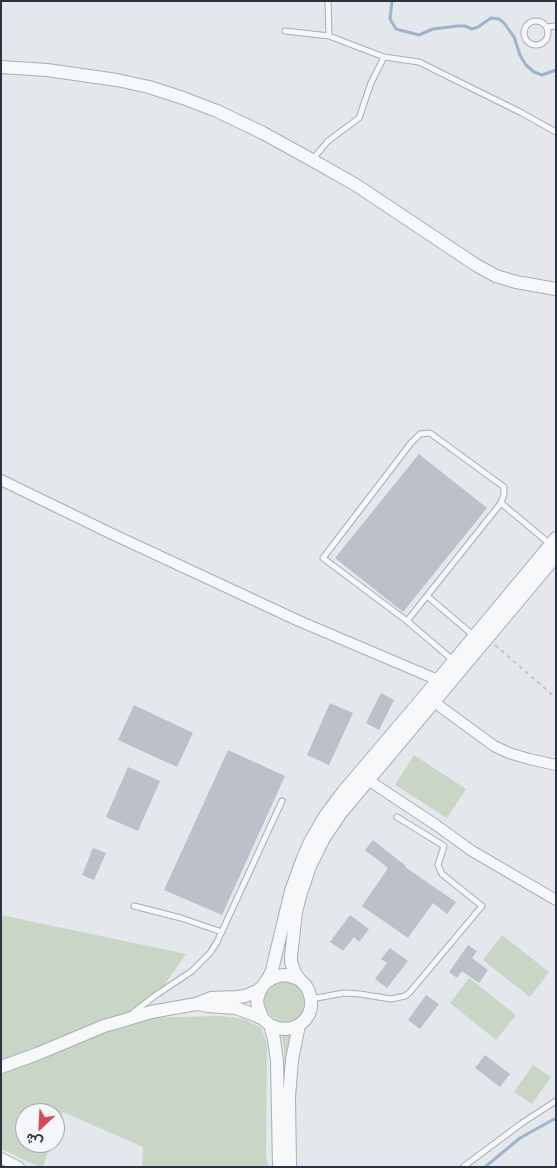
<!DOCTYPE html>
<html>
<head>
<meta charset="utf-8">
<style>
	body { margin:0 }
	#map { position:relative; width:557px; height:1168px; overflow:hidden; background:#e4e7ec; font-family:"Public Sans",Vazirmatn,sans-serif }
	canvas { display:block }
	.frame { position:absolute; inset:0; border:2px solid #2b3445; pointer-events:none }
	.north { position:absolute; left:15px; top:1103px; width:50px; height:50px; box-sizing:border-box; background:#f4f6f9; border:1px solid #a4a8b1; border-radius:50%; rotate:205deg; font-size:14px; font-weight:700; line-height:20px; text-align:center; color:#2b3445 }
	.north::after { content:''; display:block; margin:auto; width:18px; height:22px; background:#d1495b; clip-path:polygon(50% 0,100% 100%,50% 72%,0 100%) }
</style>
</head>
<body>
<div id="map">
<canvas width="557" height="1168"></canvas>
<div class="frame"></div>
<div class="north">ش</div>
</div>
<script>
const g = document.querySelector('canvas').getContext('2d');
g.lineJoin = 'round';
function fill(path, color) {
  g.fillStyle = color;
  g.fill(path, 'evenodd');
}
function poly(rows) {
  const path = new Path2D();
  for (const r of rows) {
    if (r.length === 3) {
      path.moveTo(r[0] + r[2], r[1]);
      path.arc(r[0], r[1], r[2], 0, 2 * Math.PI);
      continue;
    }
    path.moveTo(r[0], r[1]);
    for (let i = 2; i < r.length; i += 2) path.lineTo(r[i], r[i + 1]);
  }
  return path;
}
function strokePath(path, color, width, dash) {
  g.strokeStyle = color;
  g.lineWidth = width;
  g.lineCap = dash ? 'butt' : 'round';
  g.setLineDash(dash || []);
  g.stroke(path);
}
fill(poly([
	[414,755,466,789,447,818,395,785],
	[1,915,186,954,159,993,136,1018,221,1016,244,1019,261,1028,267,1044,266,1156,269,1167,142,1167,143,1147,63,1112,55,1133,55,1113,25,1113,25,1143,51,1143,43,1167,39,1167,1,1149],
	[502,935,549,972,530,997,483,960],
	[469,978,516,1015,496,1040,450,1003],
	[292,981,304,991,306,1007,301,1015,295,1020,287,1022,279,1021,272,1017,266,1010,264,1002,265,994,269,987,276,982],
	[283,1035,292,1035,285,1078,284,1050,282,1036],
	[533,1065,551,1077,532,1104,514,1092]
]), '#c9d6c5');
strokePath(poly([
	[392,1,390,19,396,29,419,35,433,29,458,26,465,26,472,29,478,27,491,18,499,19,504,23,514,37,520,55,526,65,534,72,542,75,556,70],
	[485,1167,520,1138,556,1118]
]), '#9fb4cc', 3);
fill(poly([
	[419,454,487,508,403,612,335,558],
	[381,693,394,700,379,730,366,723],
	[330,703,353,713,329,765,307,755],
	[134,705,193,733,177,767,118,740],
	[228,750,285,776,222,915,164,890],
	[128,767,160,781,138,831,106,817],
	[373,840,406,866,405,867,456,902,447,914,433,903,408,938,362,906,388,868,365,850],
	[93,848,106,853,94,880,82,875],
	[350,915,369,929,359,942,354,937,343,951,330,942],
	[468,945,477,951,472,958,488,970,479,983,462,971,457,978,449,972],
	[390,948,408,961,387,988,375,979,387,963,381,959],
	[426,995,439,1004,420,1029,408,1020],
	[485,1055,510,1074,500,1087,475,1068]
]), '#bbc0ca');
const service = poly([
	[328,1,329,36],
	[536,33,12],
	[546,27,556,26],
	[285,31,329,36,384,57,419,62,522,113,556,132],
	[312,160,328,141,359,118,371,83,384,57],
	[501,503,556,549],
	[427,596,473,635],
	[407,621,501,503,504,494,504,487,430,433,420,434,411,443,323,558,407,621,454,661],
	[134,906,181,918,222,932],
	[311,999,344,993,360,994,391,999,405,996,410,992,482,906,442,874,438,865,444,846,397,817],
	[134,1012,156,995,192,971,210,953,217,942,282,801],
	[463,1167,522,1123,556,1101]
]);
const minor = poly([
	[1,480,110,533,299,621,438,680],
	[434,702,494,746,509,753,529,759,556,765],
	[368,780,436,825,472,851,556,900],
	[1,1158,19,1167]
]);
const tertiary = poly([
	[1,67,47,70,117,80,149,87,183,98,217,111,263,133,312,160,356,185,476,265,496,276,516,282,556,289],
	[300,980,295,973,291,962,291,956,296,912,300,896,310,866,324,838,341,813,556,556],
	[265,983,271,979,278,976,286,975,293,977,300,980,306,986,309,992,311,999,311,1007,309,1014,305,1020,299,1025,292,1028,285,1029,277,1028,270,1025,263,1019,258,1007,257,1000,259,993,262,987,269,977,272,970,291,891,303,858,310,842,325,816,343,792,438,680,556,538],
	[198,1004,208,1006,236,1008,255,1015,263,1019],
	[270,1025,274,1039,277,1061,279,1167],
	[1,1067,37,1054,104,1026,125,1020,151,1012,196,1004,211,998,237,997,245,996,257,991,262,987],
	[290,1167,289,1097,292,1060,299,1025]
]);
strokePath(service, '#a9aeb7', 7);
strokePath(minor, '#a9aeb7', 12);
strokePath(tertiary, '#a9aeb7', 14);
strokePath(poly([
	[495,645,556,698]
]), '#c2c5cb', 2, [4, 4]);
strokePath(service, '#f7f8fa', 5);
strokePath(minor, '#f7f8fa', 10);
strokePath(tertiary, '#f7f8fa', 12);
</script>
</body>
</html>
